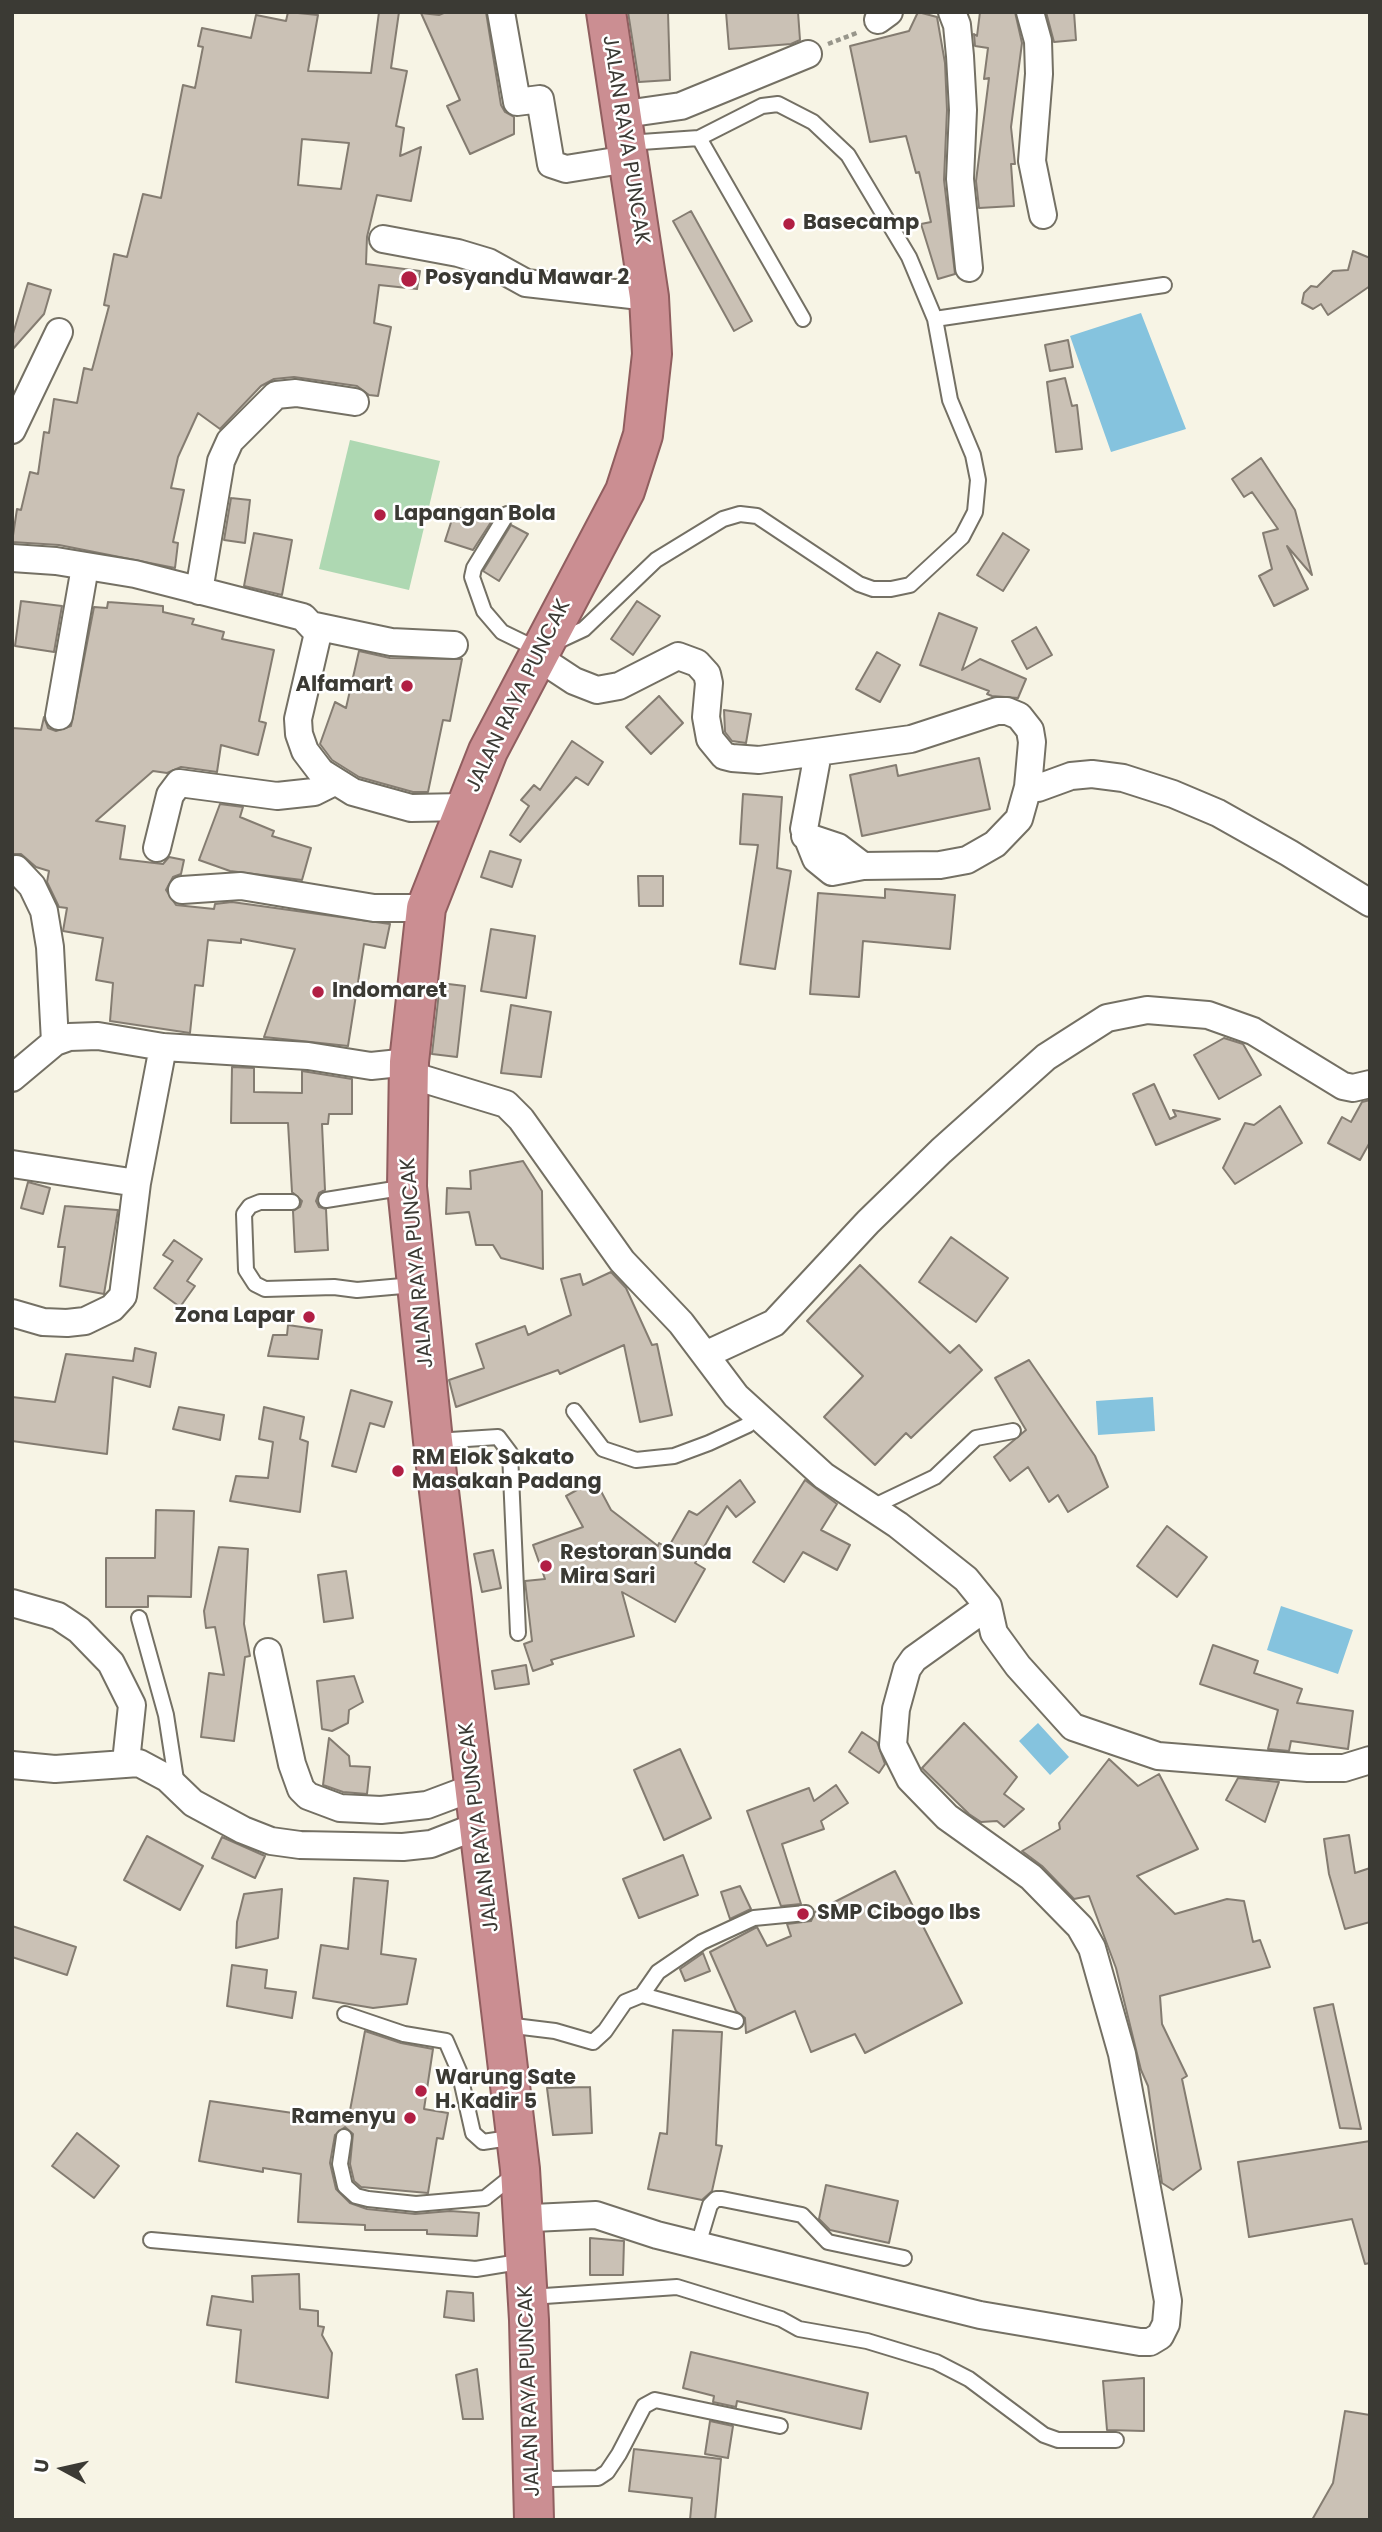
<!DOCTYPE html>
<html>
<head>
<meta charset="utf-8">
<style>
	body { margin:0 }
	#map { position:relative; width:1382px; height:2532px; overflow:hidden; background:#f7f4e5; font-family:Poppins,sans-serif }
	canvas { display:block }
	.frame { position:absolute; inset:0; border:14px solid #3b3a34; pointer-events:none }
	.north { position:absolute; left:28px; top:2434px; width:70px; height:70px; -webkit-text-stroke:5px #fff; paint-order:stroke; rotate:278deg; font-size:19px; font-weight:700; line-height:28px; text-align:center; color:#3b3a34 }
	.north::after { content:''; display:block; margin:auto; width:24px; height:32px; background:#3b3a34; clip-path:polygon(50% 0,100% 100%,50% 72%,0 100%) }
</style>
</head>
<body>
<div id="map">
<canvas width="1382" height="2532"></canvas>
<div class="frame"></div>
<div class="north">U</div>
</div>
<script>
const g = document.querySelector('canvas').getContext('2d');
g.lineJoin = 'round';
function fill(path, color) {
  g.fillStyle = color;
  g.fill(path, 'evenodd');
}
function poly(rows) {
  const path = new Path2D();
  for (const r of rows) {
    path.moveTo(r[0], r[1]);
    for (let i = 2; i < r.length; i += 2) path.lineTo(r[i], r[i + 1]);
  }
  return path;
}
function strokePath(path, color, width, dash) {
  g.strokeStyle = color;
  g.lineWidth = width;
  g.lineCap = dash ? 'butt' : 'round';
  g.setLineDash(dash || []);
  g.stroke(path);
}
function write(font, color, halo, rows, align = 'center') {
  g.font = font + ' Poppins,sans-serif';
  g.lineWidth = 5;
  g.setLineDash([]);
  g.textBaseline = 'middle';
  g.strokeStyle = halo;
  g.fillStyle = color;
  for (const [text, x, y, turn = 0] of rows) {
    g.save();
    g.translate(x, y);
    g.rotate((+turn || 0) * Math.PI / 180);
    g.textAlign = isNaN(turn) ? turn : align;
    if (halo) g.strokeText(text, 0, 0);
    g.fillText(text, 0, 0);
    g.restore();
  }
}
fill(poly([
	[350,440,440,461,409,590,319,569]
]), '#aed8b2');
fill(poly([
	[1141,313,1186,429,1111,452,1070,336],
	[1153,1397,1155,1431,1098,1435,1096,1401],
	[1281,1606,1353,1630,1338,1674,1267,1650],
	[1038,1723,1069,1757,1050,1775,1019,1741]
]), '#85c3de');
const building = poly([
	[288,12,318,15,308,71,371,73,379,12,399,12,391,68,407,71,396,126,404,128,400,156,421,147,411,201,377,195,367,237,366,264,420,271,417,289,379,285,374,323,391,327,378,396,369,395,357,386,294,377,274,379,261,386,220,429,198,413,178,457,171,488,184,490,173,542,178,543,175,568,59,545,12,542,17,509,21,510,30,472,38,474,44,432,49,433,54,399,77,403,84,368,92,370,109,306,104,305,114,254,127,257,143,194,161,198,183,85,195,88,203,47,198,46,202,28,251,38,256,15,286,21,288,12],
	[302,139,349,143,341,189,298,185,302,139],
	[446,12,486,12,501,105,505,112,514,117,514,134,470,154,447,106,460,100,421,13,439,15,446,12],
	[628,12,668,12,670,80,639,82,628,12],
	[726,12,798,12,800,40,791,44,729,49,726,12],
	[918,12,937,17,945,63,947,110,944,180,955,274,938,279,921,224,931,222,919,172,916,173,906,136,870,142,850,46,909,31,918,12],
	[980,12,1015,12,1022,43,1011,127,1015,164,1011,164,1014,206,979,208,976,181,989,78,984,79,988,48,975,46,974,34,977,36,980,12],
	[1046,12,1074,12,1076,40,1054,42,1046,12],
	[691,211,752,321,734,331,673,221,691,211],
	[1353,251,1370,258,1370,286,1328,315,1321,304,1313,309,1302,303,1304,293,1311,286,1317,287,1333,271,1348,270,1353,251],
	[28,283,51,290,44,314,12,350,12,337,28,283],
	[1068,340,1073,367,1050,371,1045,345,1068,340],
	[1065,378,1072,406,1077,405,1082,449,1056,452,1047,382,1065,378],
	[1261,458,1295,510,1312,575,1287,546,1308,589,1274,606,1259,576,1272,569,1263,533,1278,529,1252,492,1244,497,1232,479,1261,458],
	[231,498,250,500,245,543,224,540,231,498],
	[456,507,493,519,473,550,445,541,456,507],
	[511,525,528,534,499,581,483,571,511,525],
	[254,533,292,540,282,595,244,586,254,533],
	[1003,533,1029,550,1003,591,977,575,1003,533],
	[21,601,62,606,54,652,15,646,21,601],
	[637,601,660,616,633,655,611,639,637,601],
	[108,602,163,606,163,612,194,619,192,624,224,632,222,639,274,650,259,721,266,723,258,755,221,745,217,772,181,767,167,773,153,771,96,821,125,826,120,859,163,864,169,857,184,860,181,874,173,877,166,890,176,905,214,909,215,904,232,902,390,924,385,948,364,944,348,1046,264,1037,295,949,241,939,241,943,208,940,203,986,195,985,190,1033,110,1021,113,983,96,980,103,938,63,931,67,908,59,907,47,882,49,871,36,867,21,854,12,854,12,728,41,730,44,717,48,728,56,731,71,726,94,607,107,608,108,602],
	[939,613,977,628,962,670,980,659,1026,679,1018,698,992,696,987,694,989,691,920,665,939,613],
	[1036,627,1052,655,1027,669,1012,641,1036,627],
	[359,651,390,658,462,659,450,721,443,720,428,792,413,792,359,777,332,760,320,744,335,702,346,708,359,651],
	[877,652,900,665,880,702,856,689,877,652],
	[659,696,683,723,651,754,626,727,659,696],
	[724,710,751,714,746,743,732,741,725,732,724,710],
	[572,741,603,762,588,785,576,777,520,842,510,835,529,806,521,800,534,785,540,790,572,741],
	[979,758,990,809,862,836,850,775,896,765,898,776,979,758],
	[743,794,782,797,777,868,791,871,775,969,740,964,758,845,740,844,743,794],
	[220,804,243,807,240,817,274,831,272,836,311,848,302,880,230,871,199,860,220,804],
	[490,851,521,860,512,887,481,877,490,851],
	[638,876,663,876,663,906,639,906,638,876],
	[885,889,955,895,950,949,863,941,859,997,810,994,818,893,885,898,885,889],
	[491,929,535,936,526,998,481,991,491,929],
	[440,983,465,986,457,1057,432,1054,440,983],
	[511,1005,551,1012,541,1077,501,1073,511,1005],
	[1224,1038,1243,1044,1261,1075,1219,1099,1194,1055,1224,1038],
	[232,1067,254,1068,254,1092,302,1093,302,1071,352,1079,352,1114,329,1114,328,1124,322,1124,325,1190,319,1193,316,1201,319,1207,326,1209,328,1250,295,1252,293,1211,300,1207,302,1201,292,1192,288,1123,231,1123,232,1067],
	[1154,1084,1170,1119,1176,1116,1173,1110,1220,1119,1156,1145,1133,1094,1154,1084],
	[1370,1100,1370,1142,1360,1160,1328,1143,1342,1117,1351,1122,1362,1102,1370,1100],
	[1280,1106,1302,1143,1235,1184,1223,1168,1245,1123,1254,1125,1280,1106],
	[523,1161,542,1191,543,1269,501,1258,493,1245,476,1245,469,1212,446,1214,447,1188,471,1189,470,1171,523,1161],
	[28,1182,50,1188,43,1214,21,1208,28,1182],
	[65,1206,118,1210,104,1294,60,1286,65,1247,58,1247,65,1206],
	[951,1237,1008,1278,976,1322,919,1282,951,1237],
	[174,1240,202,1259,187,1281,195,1286,180,1307,154,1288,173,1261,163,1255,174,1240],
	[860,1265,950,1353,959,1345,982,1370,911,1438,906,1433,875,1465,824,1417,863,1376,807,1321,860,1265],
	[611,1272,626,1288,652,1345,657,1344,672,1415,640,1422,624,1345,560,1374,558,1370,456,1407,449,1380,484,1368,476,1344,525,1326,528,1335,571,1315,561,1279,580,1274,583,1285,611,1272],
	[288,1325,322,1330,318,1359,268,1356,273,1335,287,1335,288,1325],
	[135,1348,156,1353,150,1387,113,1377,107,1454,12,1441,12,1397,55,1402,66,1354,133,1361,135,1348],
	[1029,1360,1095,1456,1108,1487,1068,1512,1058,1495,1049,1502,1028,1467,1010,1481,994,1457,1026,1430,995,1378,1029,1360],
	[351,1390,392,1402,384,1427,370,1423,356,1472,332,1466,351,1390],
	[179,1407,224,1415,220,1440,173,1429,179,1407],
	[264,1407,304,1417,300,1439,308,1442,300,1512,230,1501,236,1476,268,1478,273,1442,259,1439,264,1407],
	[595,1480,611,1510,658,1546,659,1543,668,1548,689,1511,697,1515,740,1480,755,1502,736,1517,727,1506,695,1563,705,1569,675,1622,622,1592,634,1636,551,1660,553,1664,533,1671,524,1644,532,1641,525,1581,545,1579,533,1545,583,1527,566,1496,595,1480],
	[805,1480,837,1504,821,1530,850,1545,837,1570,803,1552,784,1582,753,1562,805,1480],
	[156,1510,194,1511,191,1597,148,1596,148,1607,106,1607,106,1558,155,1558,156,1510],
	[1167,1526,1207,1557,1177,1597,1137,1566,1167,1526],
	[219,1547,248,1549,244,1624,250,1656,245,1657,234,1741,201,1737,209,1673,224,1675,215,1627,206,1628,204,1611,219,1547],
	[493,1550,501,1588,482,1592,474,1554,493,1550],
	[346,1571,353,1618,324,1622,318,1575,346,1571],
	[1213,1645,1258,1661,1254,1673,1302,1689,1297,1703,1353,1711,1348,1749,1291,1741,1289,1751,1268,1749,1278,1710,1200,1684,1213,1645],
	[526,1665,529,1684,495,1689,492,1671,526,1665],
	[354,1676,363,1702,349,1710,348,1723,332,1731,322,1729,317,1681,354,1676],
	[964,1723,1017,1777,1004,1794,1024,1809,1004,1827,997,1821,981,1822,969,1814,922,1768,964,1723],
	[862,1732,877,1742,885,1764,879,1773,849,1752,862,1732],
	[329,1738,349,1756,350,1766,370,1767,367,1794,343,1792,323,1785,329,1738],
	[680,1749,711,1818,664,1840,634,1770,680,1749],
	[1109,1759,1138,1786,1159,1774,1198,1849,1137,1876,1175,1914,1227,1899,1244,1901,1253,1942,1260,1940,1270,1967,1160,1996,1162,2024,1187,2076,1182,2079,1201,2169,1173,2190,1162,2183,1148,2086,1141,2070,1116,1968,1089,1896,1074,1899,1042,1866,1022,1851,1060,1829,1059,1823,1109,1759],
	[1238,1778,1279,1782,1265,1822,1226,1800,1238,1778],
	[836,1785,848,1803,821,1821,824,1829,782,1844,801,1904,781,1906,747,1811,809,1788,814,1801,836,1785],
	[1349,1835,1355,1873,1370,1868,1370,1922,1345,1929,1329,1874,1324,1839,1349,1835],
	[147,1836,203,1866,180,1910,124,1880,147,1836],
	[222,1837,265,1856,255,1878,212,1858,222,1837],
	[683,1855,698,1895,639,1918,623,1879,683,1855],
	[895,1871,962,2003,865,2053,855,2034,811,2052,795,2011,746,2033,745,2018,736,2011,710,1952,757,1927,767,1946,791,1936,787,1924,811,1921,815,1912,895,1871],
	[354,1878,388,1881,381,1954,416,1959,407,2004,373,2008,313,1998,321,1945,348,1949,354,1878],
	[740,1886,751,1909,730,1919,721,1892,740,1886],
	[282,1889,278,1938,236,1948,237,1922,244,1894,282,1889],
	[12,1926,76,1947,67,1975,12,1957,12,1926],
	[703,1953,710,1971,685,1981,680,1969,703,1953],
	[232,1965,267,1970,265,1988,296,1992,292,2018,227,2006,232,1965],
	[1333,2004,1336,2018,1361,2129,1340,2128,1314,2008,1333,2004],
	[673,2030,722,2032,716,2145,722,2146,712,2191,702,2200,648,2189,660,2133,667,2134,673,2030],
	[365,2031,401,2043,433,2049,424,2109,448,2113,443,2139,437,2138,428,2193,361,2187,354,2181,350,2164,353,2134,345,2127,335,2135,330,2163,336,2189,350,2203,367,2209,415,2214,450,2211,479,2213,477,2236,427,2234,427,2230,365,2230,365,2225,298,2222,301,2174,263,2168,263,2172,199,2161,210,2101,348,2121,365,2031],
	[590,2087,592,2133,553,2135,547,2088,590,2087],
	[77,2133,119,2166,94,2198,52,2166,77,2133],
	[1370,2141,1370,2263,1365,2264,1352,2219,1249,2237,1238,2162,1370,2141],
	[826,2185,898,2201,889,2243,830,2230,819,2219,826,2185],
	[590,2238,624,2241,623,2275,590,2275,590,2238],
	[299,2274,300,2309,318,2311,318,2326,324,2327,322,2335,332,2353,328,2398,236,2382,241,2330,207,2325,212,2296,253,2302,252,2276,299,2274],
	[447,2291,473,2293,474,2321,444,2317,447,2291],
	[691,2352,868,2393,861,2429,737,2401,736,2407,713,2402,714,2396,683,2388,691,2352],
	[477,2369,483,2419,463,2419,456,2375,477,2369],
	[1144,2378,1144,2431,1107,2430,1103,2381,1144,2378],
	[1345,2411,1370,2415,1370,2520,1312,2520,1333,2483,1345,2411],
	[710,2421,733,2426,728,2458,705,2454,710,2421],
	[634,2449,721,2459,715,2520,690,2520,692,2498,629,2491,634,2449]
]);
fill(building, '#cac1b5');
strokePath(building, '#847c71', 2);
const service = poly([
	[627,143,699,138,803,319],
	[935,319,1164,285],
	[507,514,474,568,472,577,484,611,502,632,539,650,584,629,656,560,723,519,740,514,757,516,859,584,873,589,891,589,910,585,962,537,975,512,978,480,973,455,950,400,935,319,909,257,848,155,813,122,778,104,762,106,699,138],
	[326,1200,407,1187],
	[292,1202,260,1202,250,1206,244,1214,246,1270,255,1284,265,1289,334,1287,357,1290,414,1285],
	[574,1411,603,1449,636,1460,674,1456,709,1443,748,1425,753,1412],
	[435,1441,498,1437,510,1453,518,1633],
	[870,1508,935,1477,976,1438,1013,1431],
	[139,1618,166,1715,177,1786],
	[642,1995,658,1972,702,1942,754,1918,806,1913],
	[345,2014,404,2034,446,2041,459,2071,473,2133,483,2142,516,2137],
	[506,2025,555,2031,593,2042,605,2031,625,2002,642,1995,736,2021],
	[344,2137,340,2164,345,2186,356,2196,368,2199,416,2204,485,2198,515,2174],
	[151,2240,476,2269,525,2261],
	[698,2245,710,2205,716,2199,722,2199,802,2215,828,2242,904,2258],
	[530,2297,677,2287,781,2319,799,2329,867,2341,936,2362,969,2379,1044,2435,1058,2440,1116,2440],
	[536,2468,551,2479,598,2478,607,2472,619,2454,644,2406,655,2400,780,2426]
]);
const minor = poly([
	[501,12,517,102,540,99,551,164,566,169,628,159],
	[952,12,957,25,960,56,963,110,960,179,969,268],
	[1030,12,1038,41,1039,74,1032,161,1043,215],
	[878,20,889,12],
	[639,112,681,106,808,54],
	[383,239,458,253,488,262,526,283,649,297],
	[12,430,59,332],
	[12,558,56,561,135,574,303,617,318,633,298,719,299,734,305,751,321,772,353,792,411,808,464,807],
	[199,591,221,461,230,441,276,395,296,393,355,402],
	[315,626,391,642,454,645],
	[536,656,574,681,597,690,619,686,678,656,697,663,707,674,709,683,706,717,710,739,724,756,732,758,759,760,911,739,997,711,1007,711,1019,716,1030,730,1032,742,1028,787,1019,819,995,844,967,860,940,865,863,866,832,872,816,859,804,829,818,753],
	[59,716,85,567],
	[1028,787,1038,788,1071,776,1092,774,1123,778,1173,794,1218,813,1289,853,1370,903],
	[805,836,838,847,863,866],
	[157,848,170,795,179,783,277,796,314,792,334,782],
	[16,869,32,886,44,911,50,947,55,1042],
	[182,890,241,886,374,908,426,908],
	[12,1078,55,1042,69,1037,98,1036,163,1047,308,1056,371,1066,409,1062,417,1077,506,1104,521,1119,622,1261,681,1323,736,1396,824,1476,898,1525,966,1579,988,1606,994,1633,1018,1666,1073,1727,1158,1756,1308,1768,1344,1768,1370,1760],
	[12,1164,137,1183,123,1296,112,1308,85,1321,67,1323,43,1322,12,1313],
	[137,1183,163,1047],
	[707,1354,774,1323,868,1222,941,1151,1046,1057,1107,1018,1147,1010,1208,1015,1253,1031,1343,1086,1353,1088,1370,1084],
	[12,1603,58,1616,79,1630,111,1663,132,1705,126,1762],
	[268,1652,292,1764,301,1789,308,1796,340,1808,381,1810,427,1805,475,1787],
	[12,1765,55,1769,139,1763,167,1778,193,1803,243,1830,271,1841,300,1845,403,1847,431,1844,480,1825],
	[523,2210,533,2218,596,2215,657,2235,980,2315,1140,2342,1150,2342,1160,2336,1166,2324,1168,2301,1122,2054,1092,1948,1080,1927,1031,1877,947,1817,910,1779,893,1745,896,1709,907,1669,914,1659,988,1606]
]);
const trunk = poly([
	[534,2520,529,2320,520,2169,433,1441,407,1187,409,1062,426,908,488,751,625,491,643,435,652,354,649,297,606,12]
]);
strokePath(service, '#747064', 18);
strokePath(minor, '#747064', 30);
strokePath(trunk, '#905e5f', 42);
strokePath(poly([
	[828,44,859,32]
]), '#98968b', 4.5, [5, 3.5]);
strokePath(service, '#fff', 14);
strokePath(minor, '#fff', 26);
strokePath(trunk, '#cb8e92', 38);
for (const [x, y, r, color] of [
	[789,224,7,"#b11f44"],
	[409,279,9,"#b11f44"],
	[380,515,7,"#b11f44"],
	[407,686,7,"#b11f44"],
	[318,992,7,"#b11f44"],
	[309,1317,7,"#b11f44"],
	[398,1471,7,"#b11f44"],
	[546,1566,7,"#b11f44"],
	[803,1914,7,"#b11f44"],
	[421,2091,7,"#b11f44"],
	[410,2118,7,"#b11f44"]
]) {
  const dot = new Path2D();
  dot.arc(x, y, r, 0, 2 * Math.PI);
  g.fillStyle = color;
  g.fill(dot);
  strokePath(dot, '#fff', 2.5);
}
write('21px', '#3b3a34', '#fff', [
	["JALAN RAYA PUNCAK",625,140,81],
	["JALAN RAYA PUNCAK",519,696,-64],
	["JALAN RAYA PUNCAK",418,1263,-95],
	["JALAN RAYA PUNCAK",480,1827,-97],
	["JALAN RAYA PUNCAK",530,2391,-92]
]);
write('bold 21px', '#3b3a34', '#fff', [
	["Basecamp",803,224],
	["Posyandu Mawar 2",425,279],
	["Lapangan Bola",394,515],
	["Alfamart",393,686,"right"],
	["Indomaret",332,992],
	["Zona Lapar",295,1317,"right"],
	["RM Elok Sakato",412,1459],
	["Masakan Padang",412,1483],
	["Restoran Sunda",560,1554],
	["Mira Sari",560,1578],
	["SMP Cibogo Ibs",817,1914],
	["Warung Sate",435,2079],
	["H. Kadir 5",435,2103],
	["Ramenyu",396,2118,"right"]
], 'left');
</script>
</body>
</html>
